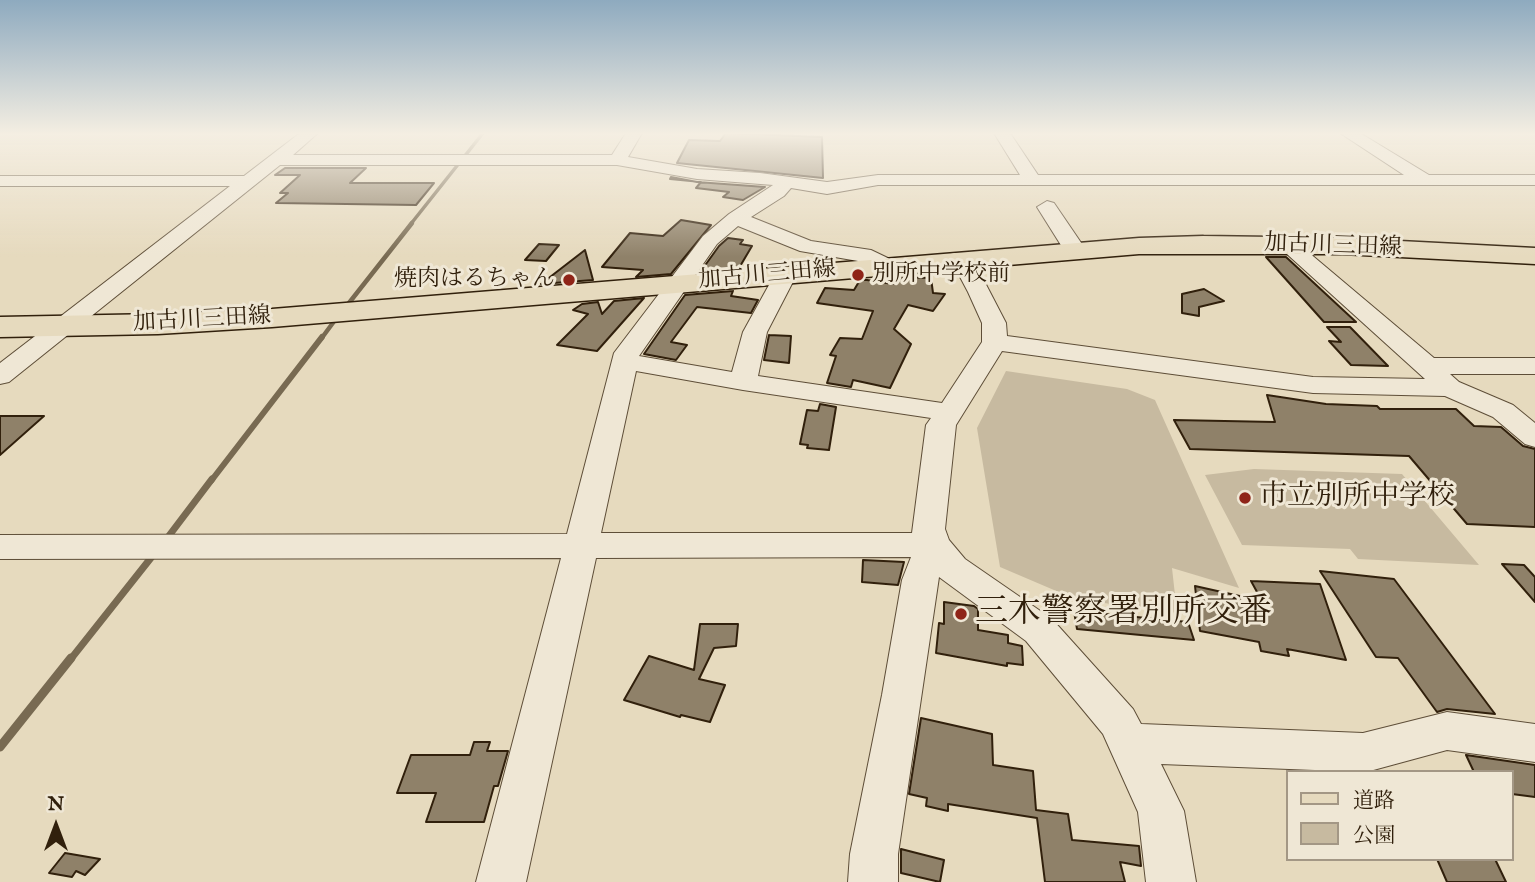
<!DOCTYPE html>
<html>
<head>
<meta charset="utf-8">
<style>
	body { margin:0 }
	#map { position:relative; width:1535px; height:882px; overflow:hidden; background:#e6dabe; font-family:"IM FELL English","Noto Serif JP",serif }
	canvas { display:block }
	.legend { position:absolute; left:1286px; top:770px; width:228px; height:91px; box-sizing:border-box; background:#efe7d5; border:2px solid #a39785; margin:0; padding:9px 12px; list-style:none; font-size:21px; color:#31200c }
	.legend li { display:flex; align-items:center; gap:14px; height:35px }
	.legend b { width:35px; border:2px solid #a39785 }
	.north { position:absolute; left:21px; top:791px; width:70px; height:70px; -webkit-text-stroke:5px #efe7d5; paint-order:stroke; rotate:0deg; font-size:19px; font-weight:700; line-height:28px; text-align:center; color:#31200c }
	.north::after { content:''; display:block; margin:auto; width:24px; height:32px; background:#31200c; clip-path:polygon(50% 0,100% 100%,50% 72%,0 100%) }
</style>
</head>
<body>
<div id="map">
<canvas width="1535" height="882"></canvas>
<ul class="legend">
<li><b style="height:9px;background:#e6dabe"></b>道路</li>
<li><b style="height:19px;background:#c7baa0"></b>公園</li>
</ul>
<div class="north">N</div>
</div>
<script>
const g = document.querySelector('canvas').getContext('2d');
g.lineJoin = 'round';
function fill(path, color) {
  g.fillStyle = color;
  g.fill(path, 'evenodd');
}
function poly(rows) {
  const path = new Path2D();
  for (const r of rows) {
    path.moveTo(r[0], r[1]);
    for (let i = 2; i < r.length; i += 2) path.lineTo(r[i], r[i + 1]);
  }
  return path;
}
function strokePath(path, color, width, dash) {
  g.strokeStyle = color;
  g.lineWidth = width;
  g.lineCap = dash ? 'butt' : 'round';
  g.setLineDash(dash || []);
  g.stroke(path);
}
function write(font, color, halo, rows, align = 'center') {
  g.font = font + ' "IM FELL English","Noto Serif JP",serif';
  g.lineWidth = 6;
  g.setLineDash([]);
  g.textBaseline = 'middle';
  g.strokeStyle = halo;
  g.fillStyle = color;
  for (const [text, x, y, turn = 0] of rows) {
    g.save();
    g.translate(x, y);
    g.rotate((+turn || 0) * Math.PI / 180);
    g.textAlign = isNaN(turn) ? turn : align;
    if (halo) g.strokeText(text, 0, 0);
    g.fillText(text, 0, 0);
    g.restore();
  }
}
fill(poly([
	[1006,371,1127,389,1155,400,1239,588,1172,568,1177,613,1075,599,1000,567,977,428],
	[1254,469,1402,474,1479,565,1358,559,1350,549,1242,545,1205,475]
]), '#c7baa0');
strokePath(poly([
	[410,225,483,133]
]), '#786a52', 3.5);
strokePath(poly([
	[345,308,412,223],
	[321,339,338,316]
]), '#786a52', 4.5);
strokePath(poly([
	[211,481,322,337]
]), '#786a52', 6);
strokePath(poly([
	[165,541,212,479],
	[70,660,154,554]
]), '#786a52', 7);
strokePath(poly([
	[0,747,71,658]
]), '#786a52', 9);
const building = poly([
	[726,133,822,137,823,178,677,163,689,140,720,141,726,133],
	[285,168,366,168,350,183,434,183,416,205,276,203,288,193,280,193,300,175,275,175,285,168],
	[671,177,697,182,765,187,743,200,723,197,729,192,696,188,701,182,670,179,671,177],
	[681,220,711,225,671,274,636,277,643,270,602,267,630,233,663,236,681,220],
	[728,238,743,240,740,244,752,246,739,268,701,271,719,246,728,238],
	[539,244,559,245,546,261,525,260,539,244],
	[585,250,593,280,541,284,585,250],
	[1266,257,1286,257,1356,322,1324,322,1266,257],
	[892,277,931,278,933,293,945,294,933,311,908,305,894,329,911,344,890,388,853,380,851,387,827,383,836,356,830,355,840,338,862,339,873,311,817,303,825,288,854,290,860,280,867,280,893,284,892,277],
	[1204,289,1224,301,1199,307,1199,316,1182,313,1182,294,1204,289],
	[733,291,731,296,758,300,751,313,697,307,671,342,687,345,676,360,644,354,685,295,733,291],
	[644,298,597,351,557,345,588,314,573,310,582,304,598,302,602,314,614,301,644,298],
	[1327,327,1350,327,1388,366,1351,365,1329,341,1341,342,1327,327],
	[769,335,791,336,789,363,764,360,769,335],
	[1267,395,1326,404,1377,406,1380,409,1456,409,1474,426,1501,427,1523,446,1535,449,1535,527,1467,524,1409,456,1190,449,1174,420,1275,422,1267,395],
	[820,404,836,407,829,450,807,448,808,445,800,444,807,410,818,411,820,404],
	[0,416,44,416,0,455,0,416],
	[863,560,904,562,898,585,862,582,863,560],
	[1502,564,1524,565,1535,577,1535,602,1502,564],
	[1320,571,1394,579,1495,714,1447,709,1437,712,1398,658,1376,657,1320,571],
	[1251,581,1320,584,1346,660,1287,649,1289,656,1261,651,1259,642,1200,631,1195,586,1262,601,1251,581],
	[944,602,974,606,978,609,978,630,1008,635,1008,643,1022,646,1023,665,1007,663,1007,666,936,653,939,623,944,624,944,602],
	[1074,611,1188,622,1194,640,1077,629,1074,611],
	[700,624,738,624,736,646,714,648,699,679,725,685,710,722,681,715,680,717,624,700,649,656,694,670,700,624],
	[921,718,992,734,993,765,1033,771,1036,810,1068,814,1072,840,1139,846,1141,866,1120,862,1125,882,1045,882,1037,818,948,804,948,811,926,806,927,798,909,794,921,718],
	[474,742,490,742,487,751,508,751,498,786,494,786,484,822,426,822,436,793,397,793,411,755,470,755,474,742],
	[1466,755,1535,765,1535,797,1512,794,1512,772,1474,772,1466,755],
	[901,849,944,860,940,882,901,873,901,849],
	[65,853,100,859,85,875,76,871,72,877,49,873,65,853],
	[1437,859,1495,859,1506,882,1447,882,1437,859]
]);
fill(building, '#8f8169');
strokePath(building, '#31200c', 2);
const minor = poly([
	[300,133,318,133,293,155,612,155,626,133,642,133,628,157,697,169,760,173,827,182,878,175,1020,175,994,133,1010,133,1038,175,1404,175,1340,133,1360,133,1429,175,1535,175,1535,185,878,185,827,194,791,188,784,196,751,217,811,241,871,250,894,261,897,266,894,271,886,273,858,261,800,251,738,226,717,244,639,356,732,372,743,332,775,274,778,269,786,267,794,269,797,274,767,332,758,376,942,403,982,342,982,323,968,292,959,275,944,260,947,255,955,253,963,255,979,271,1006,323,1007,336,1313,377,1425,379,1277,245,1281,241,1295,241,1434,358,1535,358,1535,374,1450,374,1459,382,1513,405,1535,423,1535,447,1525,444,1493,417,1445,396,1313,393,1002,351,956,425,945,529,949,540,965,559,1052,619,1133,709,1141,724,1363,733,1447,712,1535,724,1535,762,1447,750,1366,772,1161,764,1184,811,1196,882,1146,882,1138,812,1103,734,1026,641,939,577,898,854,898,882,848,882,850,854,882,695,902,580,911,557,596,558,526,882,476,882,561,558,0,559,0,535,567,534,614,353,703,236,729,214,773,185,697,179,617,165,280,165,9,382,0,384,0,363,230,186,0,186,0,176,244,176,300,133],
	[636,371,743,390,931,418,926,425,912,533,601,533,636,371],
	[1047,201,1054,203,1086,250,1083,255,1067,255,1064,250,1037,207,1047,201]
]);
const major = poly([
	[1203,236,1342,238,1535,248,1535,264,1342,254,1139,254,272,327,158,334,0,337,0,317,158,314,272,309,1139,238,1203,236]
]);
strokePath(minor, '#5e4e38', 2);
strokePath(major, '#31200c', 3);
fill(minor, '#efe7d5');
fill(major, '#e6dabe');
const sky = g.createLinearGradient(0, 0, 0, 257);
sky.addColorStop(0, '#8eaabf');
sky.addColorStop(0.52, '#f4eee2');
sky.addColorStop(1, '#f4eee200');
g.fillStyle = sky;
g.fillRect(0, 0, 1535, 257);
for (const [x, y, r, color] of [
	[858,275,7,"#8f2418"],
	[569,280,7,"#8f2418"],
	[1245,498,7,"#8f2418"],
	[961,614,7,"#8f2418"]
]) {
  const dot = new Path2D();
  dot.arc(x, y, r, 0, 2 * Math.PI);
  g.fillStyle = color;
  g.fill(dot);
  strokePath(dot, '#efe7d5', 2.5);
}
write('23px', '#31200c', '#efe7d5', [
	["加古川三田線",1333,247,2],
	["加古川三田線",767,276,-5],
	["加古川三田線",202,321,-3]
]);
write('23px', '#31200c', '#efe7d5', [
	["別所中学校前",872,275],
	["焼肉はるちゃん",555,280,"right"]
], 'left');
write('28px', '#31200c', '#efe7d5', [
	["市立別所中学校",1259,498]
], 'left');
write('33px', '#31200c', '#efe7d5', [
	["三木警察署別所交番",975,614]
], 'left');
</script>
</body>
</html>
